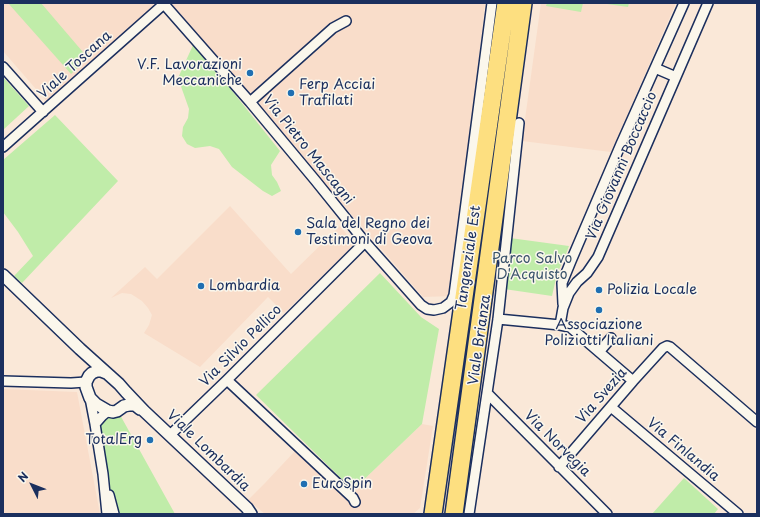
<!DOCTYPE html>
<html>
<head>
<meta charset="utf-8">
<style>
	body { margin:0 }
	#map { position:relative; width:760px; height:517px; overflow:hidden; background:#fae8d8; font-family:"Playpen Sans",sans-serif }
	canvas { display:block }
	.frame { position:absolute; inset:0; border:4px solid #1b2f5e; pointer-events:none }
	.north { position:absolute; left:12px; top:465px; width:40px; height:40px; -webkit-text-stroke:3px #fbf7ec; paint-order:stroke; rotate:312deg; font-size:11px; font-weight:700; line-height:16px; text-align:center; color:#1b2f5e }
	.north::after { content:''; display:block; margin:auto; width:14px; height:18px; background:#1b2f5e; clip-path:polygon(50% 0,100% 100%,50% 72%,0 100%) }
</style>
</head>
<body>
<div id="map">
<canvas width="760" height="517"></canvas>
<div class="frame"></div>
<div class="north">N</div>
</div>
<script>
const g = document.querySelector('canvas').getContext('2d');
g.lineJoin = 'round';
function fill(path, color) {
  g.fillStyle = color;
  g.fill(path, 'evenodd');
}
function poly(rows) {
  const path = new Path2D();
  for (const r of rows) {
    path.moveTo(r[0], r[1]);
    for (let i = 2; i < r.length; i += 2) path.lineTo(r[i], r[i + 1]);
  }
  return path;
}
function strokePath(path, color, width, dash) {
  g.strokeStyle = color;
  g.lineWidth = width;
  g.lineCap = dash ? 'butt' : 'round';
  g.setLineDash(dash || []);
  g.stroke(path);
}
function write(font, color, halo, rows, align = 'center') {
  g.font = font + ' "Playpen Sans",sans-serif';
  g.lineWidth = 3;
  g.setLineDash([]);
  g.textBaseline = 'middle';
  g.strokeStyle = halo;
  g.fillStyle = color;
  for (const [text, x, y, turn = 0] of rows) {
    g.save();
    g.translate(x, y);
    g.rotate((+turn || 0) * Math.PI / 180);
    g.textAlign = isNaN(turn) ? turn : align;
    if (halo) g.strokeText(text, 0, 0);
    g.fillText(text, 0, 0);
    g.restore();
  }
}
fill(poly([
	[3,3,161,3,48,103,3,51],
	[168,3,485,3,453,296,423,297],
	[541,3,676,3,611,152,522,141],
	[230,206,291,274,340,226,355,244,284,313,268,297,200,367,144,333,149,325,152,315,148,308,142,301,131,294,122,293,111,298,145,267,157,279],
	[3,389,77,392,100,514,3,514],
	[422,424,433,426,420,508,413,514,265,514,248,500,265,483,296,450,338,492,346,484,353,490]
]), '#f9ddca');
fill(poly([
	[8,3,41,3,88,58,71,74],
	[547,3,583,3,581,12,546,6],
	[600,3,629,3,628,7],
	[194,43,280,151,271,165,272,175,277,182,281,191,272,196,263,191,232,167,219,149,210,146,195,148,187,144,182,136,183,127,188,118,189,109,178,78],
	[3,77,29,106,3,130],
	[55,115,118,181,22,283,14,276,33,256,18,232,3,212,3,160],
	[510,238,569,246,566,254,557,274,552,296,504,289],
	[380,273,421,317,439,329,422,424,353,490,256,395],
	[119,413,175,514,112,514,96,424],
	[684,478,718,509,714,514,652,514]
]), '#c0eca9');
const minor = poly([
	[163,3,250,102,315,180,365,242,421,305,427,309,434,310,443,308,451,302,454,295,492,3],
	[3,67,43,112],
	[655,68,676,77],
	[250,102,333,28,346,21],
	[3,147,165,3],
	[563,304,562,283,571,261,621,144,684,3],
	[498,319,560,325,570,327,633,381],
	[560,325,563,308,569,293,577,282,587,273,598,257,708,3],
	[599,352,611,338],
	[227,380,353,498,355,502],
	[3,381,71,383,86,382],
	[487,393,607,514],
	[90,398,95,424,103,474,107,514],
	[611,407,738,514],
	[95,424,102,416,108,411],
	[170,435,227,380,365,242],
	[559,467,633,381,663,348,667,346,670,347,757,422],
	[109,495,114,514],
	[469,514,498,319,519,123]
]);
const tertiary = poly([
	[3,275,80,349,119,384,126,392,144,411,247,508,251,514],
	[106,373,101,371,97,371,92,373,89,376,86,382,86,387,90,398,96,404,108,411,113,412,117,411,124,406,129,405,135,405,140,409]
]);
const motorway = poly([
	[433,514,506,3],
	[454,514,523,3]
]);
strokePath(minor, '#1b2f5e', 12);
strokePath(tertiary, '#1b2f5e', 14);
strokePath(motorway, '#1b2f5e', 20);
strokePath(minor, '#fbf7ec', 9);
strokePath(tertiary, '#fbf7ec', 11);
strokePath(motorway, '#fddf80', 17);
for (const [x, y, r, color] of [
	[250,73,4,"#1f6fb2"],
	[291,93,4,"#1f6fb2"],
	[298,232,4,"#1f6fb2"],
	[201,286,4,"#1f6fb2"],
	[599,290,4,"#1f6fb2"],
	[599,310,4,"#1f6fb2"],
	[150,440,4,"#1f6fb2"],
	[304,484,4,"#1f6fb2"]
]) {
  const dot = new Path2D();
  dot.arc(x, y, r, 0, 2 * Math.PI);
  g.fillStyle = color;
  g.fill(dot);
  strokePath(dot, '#fbf7ec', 1.5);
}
write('14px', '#1b2f5e', '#fbf7ec', [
	["Viale Toscana",75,65,-42],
	["Via Pietro Mascagni",308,150,51],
	["Via Giovanni Boccaccio",622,166,-67],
	["Tangenziale Est",469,258,-82],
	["Viale Brianza",480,340,-82],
	["Via Silvio Pellico",241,346,-45],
	["Via Svezia",602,396,-49],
	["Via Norvegia",557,444,45],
	["Via Finlandia",683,450,40],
	["Viale Lombardia",208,451,44]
]);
write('14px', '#1b2f5e', '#fbf7ec', [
	["V.F. Lavorazioni",242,65,"right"],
	["Meccaniche",242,81,"right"],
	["Ferp Acciai",299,85],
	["Trafilati",299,101],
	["Sala del Regno dei",306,224],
	["Testimoni di Geova",306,240],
	["Lombardia",209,286],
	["Polizia Locale",607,290],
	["Associazione",599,325,"center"],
	["Poliziotti Italiani",599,341,"center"],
	["TotalErg",142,440,"right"],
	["EuroSpin",312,484]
], 'left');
write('14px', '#3c556d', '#fbf7ec', [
	["Parco Salvo",532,259],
	["D'Acquisto",532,275]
]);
</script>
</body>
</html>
